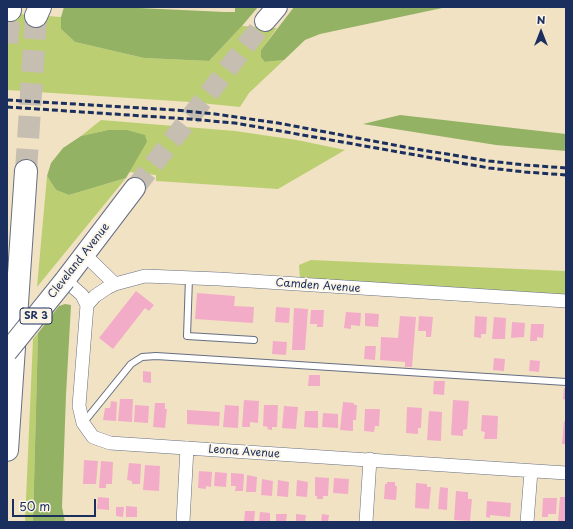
<!DOCTYPE html>
<html>
<head>
<meta charset="utf-8">
<style>
	body { margin:0 }
	#map { position:relative; width:573px; height:529px; overflow:hidden; background:#f1e2c4; font-family:"Playpen Sans",sans-serif }
	canvas { display:block }
	.frame { position:absolute; inset:0; border:8px solid #1b2f5e; pointer-events:none }
	.north { position:absolute; left:521px; top:12px; width:40px; height:40px; -webkit-text-stroke:3px #fcf5e5; paint-order:stroke; rotate:0deg; font-size:11px; font-weight:700; line-height:16px; text-align:center; color:#1b2f5e }
	.north::after { content:''; display:block; margin:auto; width:14px; height:18px; background:#1b2f5e; clip-path:polygon(50% 0,100% 100%,50% 72%,0 100%) }
	.scale { position:absolute; left:12px; top:499px; width:84px; height:18px; box-sizing:border-box; border:2px solid #1b2f5e; border-top:0; padding-left:5px; font-size:12px; line-height:14px; white-space:nowrap; color:#1b2f5e; -webkit-text-stroke:3px #fcf5e5; paint-order:stroke }
</style>
</head>
<body>
<div id="map">
<canvas width="573" height="529"></canvas>
<div class="frame"></div>
<div class="north">N</div>
<div class="scale">50 m</div>
</div>
<script>
const g = document.querySelector('canvas').getContext('2d');
g.lineJoin = 'round';
function fill(path, color) {
  g.fillStyle = color;
  g.fill(path, 'evenodd');
}
function poly(rows) {
  const path = new Path2D();
  for (const r of rows) {
    path.moveTo(r[0], r[1]);
    for (let i = 2; i < r.length; i += 2) path.lineTo(r[i], r[i + 1]);
  }
  return path;
}
function strokePath(path, color, width, dash) {
  g.strokeStyle = color;
  g.lineWidth = width;
  g.lineCap = dash ? 'butt' : 'round';
  g.setLineDash(dash || []);
  g.stroke(path);
}
function write(font, color, halo, rows, align = 'center') {
  g.font = font + ' "Playpen Sans",sans-serif';
  g.lineWidth = 3.5;
  g.setLineDash([]);
  g.textBaseline = 'middle';
  g.strokeStyle = halo;
  g.fillStyle = color;
  for (const [text, x, y, turn = 0] of rows) {
    g.save();
    g.translate(x, y);
    g.rotate((+turn || 0) * Math.PI / 180);
    g.textAlign = isNaN(turn) ? turn : align;
    if (halo) g.strokeText(text, 0, 0);
    g.fillText(text, 0, 0);
    g.restore();
  }
}
fill(poly([
	[7,13,61,17,61,29,75,42,144,58,209,61,242,26,277,28,261,50,265,62,284,60,249,93,240,107,190,102,7,90],
	[101,120,235,131,297,140,345,150,278,189,156,181,156,175,129,172,147,142,108,130,81,136],
	[47,176,56,190,69,195,126,178,37,287],
	[311,260,566,271,566,295,300,279,299,265],
	[38,333,33,522,25,522,33,339]
]), '#bbcf72');
fill(poly([
	[64,7,117,7,225,12,235,12,235,7,258,7,242,26,209,61,144,58,75,42,61,29,61,17],
	[294,7,447,7,320,34,305,40,284,60,265,62,261,57,261,50],
	[400,115,566,134,566,151,496,145,363,124],
	[108,130,127,130,145,135,147,142,126,178,69,195,56,190,47,176,51,163,63,148,81,136],
	[65,304,71,305,66,395,62,507,65,522,33,522,38,333,59,306]
]), '#94b264');
fill(poly([
	[136,291,154,305,149,311,145,308,113,349,99,338],
	[197,293,235,296,234,306,254,307,253,323,195,319],
	[276,307,290,308,289,323,275,322],
	[294,308,308,309,305,350,292,350],
	[311,310,324,310,323,327,317,327,317,324,310,324],
	[346,312,361,313,360,326,351,325,351,329,344,328],
	[365,313,379,314,378,327,365,326],
	[400,316,416,317,412,367,405,367,405,362,380,360,381,337,398,338],
	[419,316,433,317,431,337,426,337,426,331,418,331],
	[475,316,487,317,486,334,481,334,481,338,474,337],
	[494,317,506,318,505,339,492,339],
	[512,322,525,323,524,337,511,338],
	[531,324,544,324,543,338,537,337,537,341,530,341],
	[273,341,287,342,286,355,272,354],
	[365,346,376,346,375,360,364,359],
	[494,358,505,359,504,371,493,370],
	[530,360,540,361,539,372,529,371],
	[143,371,151,372,151,383,143,382],
	[309,375,320,375,320,386,308,386],
	[434,381,445,381,444,395,433,394],
	[564,388,566,388,566,400,563,399],
	[120,399,133,399,132,422,118,421],
	[244,400,259,401,258,423,250,422,250,427,242,427],
	[453,400,469,401,467,429,463,430,463,436,451,435],
	[111,401,117,402,116,421,103,420,105,408,110,408],
	[343,402,354,403,354,405,357,405,356,420,353,420,353,431,340,430],
	[155,403,165,403,165,409,167,409,165,428,153,427],
	[135,405,149,406,148,423,134,422],
	[225,405,239,406,238,428,223,427],
	[264,405,278,405,277,427,272,427,272,430,267,429,268,427,263,426],
	[284,406,298,407,296,429,282,428],
	[407,407,422,408,421,428,418,428,418,434,406,433],
	[365,409,380,409,379,426,375,426,374,432,364,431],
	[187,410,220,412,219,426,187,424],
	[305,411,318,411,318,428,304,427],
	[429,411,442,412,441,441,427,440],
	[323,413,338,414,338,428,322,427],
	[482,415,498,416,497,439,484,439,485,432,481,431],
	[564,421,566,422,566,444,562,444],
	[84,460,98,461,96,484,83,484],
	[101,461,113,462,112,484,106,484,106,488,99,488],
	[129,463,141,464,140,484,132,484,132,481,127,480],
	[145,465,160,466,159,491,143,490],
	[199,471,212,472,211,487,206,486,206,489,198,488],
	[215,472,227,473,226,487,214,486],
	[231,473,244,474,243,491,235,491,236,486,231,486],
	[247,475,257,477,256,492,246,492],
	[315,477,329,478,328,496,323,496,323,499,317,499,317,496,315,496],
	[334,478,349,479,348,494,333,493],
	[262,479,273,481,272,496,261,495],
	[278,480,289,482,288,497,277,496],
	[297,480,308,482,307,497,296,496],
	[387,482,395,482,395,486,397,486,396,500,384,499,385,484,387,484],
	[416,483,427,484,427,487,431,487,429,509,415,508],
	[440,487,448,488,447,510,438,509],
	[456,491,468,492,468,499,472,499,470,521,454,520],
	[98,497,109,498,109,510,97,509],
	[560,497,566,497,566,522,558,522],
	[543,498,557,498,556,514,548,514,548,517,542,517],
	[487,501,511,503,510,517,490,515,490,518,486,517],
	[126,506,137,507,137,517,126,517],
	[116,507,124,507,123,517,116,516],
	[245,511,255,511,254,522,244,522],
	[260,512,270,513,270,522,259,522],
	[276,514,287,514,286,522,276,522],
	[296,514,306,515,305,522,296,522],
	[322,514,329,515,328,522,321,522]
]), '#f3acc7');
strokePath(poly([
	[135,188,265,21]
]), '#c6beb0', 20, [20, 10]);
strokePath(poly([
	[7,43,10,10],
	[26,171,36,16]
]), '#c6beb0', 22, [22, 11]);
const service = poly([
	[189,278,187,336,254,340],
	[84,422,131,364,142,357,156,356,566,382]
]);
const minor = poly([
	[84,254,115,284,145,276,219,279,566,301],
	[65,280,82,295,87,305,79,406,83,423,93,437,110,443,566,473],
	[87,305,95,296,107,288,115,284],
	[183,522,187,448],
	[366,522,370,459],
	[527,522,531,471]
]);
const primary = poly([
	[265,21,277,7],
	[65,280,135,188]
]);
const motorway = poly([
	[9,7,10,10],
	[36,16,40,7],
	[7,450,26,171]
]);
strokePath(service, '#666e82', 8);
strokePath(minor, '#666e82', 14);
strokePath(primary, '#666e82', 22);
strokePath(motorway, '#666e82', 24);
strokePath(service, '#fff', 6);
strokePath(minor, '#fff', 13);
strokePath(primary, '#fff', 20);
strokePath(motorway, '#fff', 22);
strokePath(poly([
	[7,100,175,110,215,114,278,123,410,148,489,161,525,165,566,168],
	[7,107,189,119,235,123,489,168,525,172,566,175]
]), '#1b2f5e', 3, [6, 3]);
const primaryBridge = poly([
	[7,352,65,280]
]);
strokePath(primaryBridge, '#666e82', 22, []);
strokePath(primaryBridge, '#fff', 20);
for (const [x, y, w] of [
	[36,316,32]
]) {
  const box = new Path2D();
  box.roundRect(x - w / 2, y - 8, w, 16, 3);
  g.fillStyle = '#fcf5e5';
  g.fill(box);
  strokePath(box, '#1b2f5e', 1);
}
write('bold 10px', '#1b2f5e', null, [
	["SR 3",36,316]
]);
write('11px', '#1b2f5e', '#fcf5e5', [
	["Cleveland Avenue",79,261,-52],
	["Camden Avenue",318,286,4],
	["Leona Avenue",244,452,4]
]);
</script>
</body>
</html>
